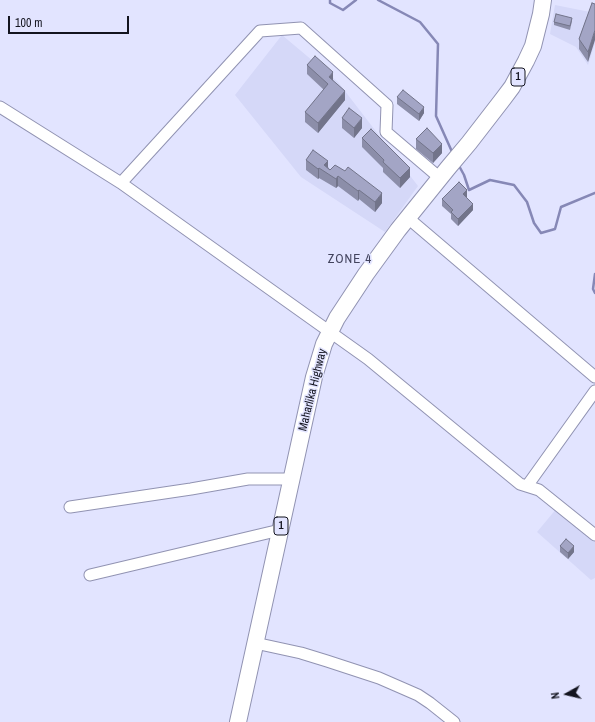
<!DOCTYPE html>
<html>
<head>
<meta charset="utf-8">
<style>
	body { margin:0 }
	#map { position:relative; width:595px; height:722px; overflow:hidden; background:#e2e4ff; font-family:"Archivo Narrow",sans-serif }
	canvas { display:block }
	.north { position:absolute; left:547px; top:674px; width:40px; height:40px; -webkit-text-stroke:3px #e2e4ff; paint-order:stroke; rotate:262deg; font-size:11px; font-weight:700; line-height:16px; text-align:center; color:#13141f }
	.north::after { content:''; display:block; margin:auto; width:14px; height:18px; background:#13141f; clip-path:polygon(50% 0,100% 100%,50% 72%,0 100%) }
	.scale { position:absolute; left:8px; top:16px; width:121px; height:18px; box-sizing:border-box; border:2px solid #13141f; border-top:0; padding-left:5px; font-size:12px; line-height:14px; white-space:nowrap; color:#13141f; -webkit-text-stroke:3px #e2e4ff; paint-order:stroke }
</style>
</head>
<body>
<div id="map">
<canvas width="595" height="722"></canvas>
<div class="north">N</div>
<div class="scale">100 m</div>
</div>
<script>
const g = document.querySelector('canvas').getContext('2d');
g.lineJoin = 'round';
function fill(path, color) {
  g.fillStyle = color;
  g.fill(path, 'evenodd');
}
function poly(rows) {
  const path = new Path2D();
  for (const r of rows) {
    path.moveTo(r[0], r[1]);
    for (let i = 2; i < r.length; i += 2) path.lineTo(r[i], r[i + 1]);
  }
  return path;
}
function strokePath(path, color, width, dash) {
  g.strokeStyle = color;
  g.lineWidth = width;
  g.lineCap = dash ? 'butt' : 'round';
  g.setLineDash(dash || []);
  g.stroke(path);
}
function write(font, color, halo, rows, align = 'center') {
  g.font = font + ' "Archivo Narrow",sans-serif';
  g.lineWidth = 3;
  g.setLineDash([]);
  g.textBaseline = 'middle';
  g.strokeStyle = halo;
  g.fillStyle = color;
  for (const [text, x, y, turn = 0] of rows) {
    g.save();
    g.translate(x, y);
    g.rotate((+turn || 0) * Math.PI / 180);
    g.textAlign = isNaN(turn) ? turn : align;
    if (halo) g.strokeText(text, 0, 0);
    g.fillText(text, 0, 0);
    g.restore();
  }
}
fill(poly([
	[555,5,595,13,595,43,588,65,576,47,550,34],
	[282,35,338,82,418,186,385,232,301,177,235,95],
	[557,508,595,540,595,578,591,580,537,532]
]), '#d5d8f8');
strokePath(poly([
	[330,0,330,3,343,10,356,0],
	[378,0,420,22,438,44,436,116,453,154],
	[458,164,464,175,469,190,490,180,514,185,527,202,534,223,541,233,555,229,561,207,595,193],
	[595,274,593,289,595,293]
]), '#8688b6', 2.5);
const minor = poly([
	[0,107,121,183,368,359,520,484,539,490,595,535],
	[121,183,260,31,301,28,387,105,386,132,440,178],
	[408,218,595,377],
	[527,486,595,391],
	[70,507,191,489,248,479,292,479],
	[90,575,280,530],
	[255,643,301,653,327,661,379,678,418,695,430,703,454,722]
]);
const highway = poly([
	[238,722,314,377,324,344,337,318,366,274,398,230,448,168,469,143,503,99,512,87,526,61,533,46,541,14,543,0]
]);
strokePath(minor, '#9193b2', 13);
strokePath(highway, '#9193b2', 18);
strokePath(minor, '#fff', 11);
strokePath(highway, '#fff', 16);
fill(poly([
	[592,3,588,62,579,49,579,39],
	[572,21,570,30,554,25,554,22],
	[307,65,333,80,345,100,318,133,305,122,305,112,324,90,307,74],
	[397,97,424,113,419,121,397,104],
	[342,118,362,128,354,138,342,128],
	[362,138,410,177,400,188,383,172,383,168,362,147],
	[416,139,442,153,433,163,416,149],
	[306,160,328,167,330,170,382,203,375,212,359,199,358,201,338,186,336,188,319,178,318,179,306,170],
	[467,197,466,198,473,210,458,226,451,219,451,214,442,206,442,199],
	[560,546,574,552,568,559,560,552]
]), '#8c8ea9');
fill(poly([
	[595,30,595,40,588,62,588,52],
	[333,72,333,82,329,77],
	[345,91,345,100,318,133,318,123],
	[424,107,424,113,419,121,419,114],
	[362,118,362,128,354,138,354,128],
	[442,144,442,153,433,163,433,153],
	[328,161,328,170,324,165],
	[319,168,319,178,318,179,318,169],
	[410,168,410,177,400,188,400,178],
	[338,176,338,186,336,188,336,179],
	[359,190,359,199,358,201,358,191],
	[467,190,467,197,463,201,463,194],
	[382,193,382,203,375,212,375,202],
	[473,204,473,210,458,226,458,219],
	[574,546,574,552,568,559,568,553]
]), '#72748a');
const building = poly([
	[592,3,595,4,595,30,588,52,579,39,592,3],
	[556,14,572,18,570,26,554,22,556,14],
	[315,56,333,72,329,77,345,91,318,123,305,112,328,84,307,65,315,56],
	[403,90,424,107,419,114,397,97,403,90],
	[349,108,362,118,354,128,342,118,349,108],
	[427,128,442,144,433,153,416,139,427,128],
	[371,129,410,168,400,178,383,162,384,160,362,138,371,129],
	[313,150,328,161,324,165,330,170,335,165,345,171,348,167,382,193,375,202,359,190,358,191,338,176,336,179,319,168,318,169,306,160,313,150],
	[459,182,467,190,463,194,473,204,458,219,451,212,453,210,442,199,459,182],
	[566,539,574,546,568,553,560,546,566,539]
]);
fill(building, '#a3a5c5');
strokePath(building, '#72748a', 1);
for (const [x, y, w] of [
	[518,77,14],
	[281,526,14]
]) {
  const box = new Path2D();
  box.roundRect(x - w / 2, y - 9, w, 18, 3);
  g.fillStyle = '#e2e4ff';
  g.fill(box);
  strokePath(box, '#13141f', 1);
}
write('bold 11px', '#13141f', null, [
	["1",518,77],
	["1",281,526]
]);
write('12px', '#13141f', '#e2e4ff', [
	["Maharlika Highway",313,390,-76]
]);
g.letterSpacing = '1px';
write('13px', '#42435d', '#e2e4ff', [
	["ZONE 4",350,260]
]);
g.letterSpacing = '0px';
</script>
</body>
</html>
